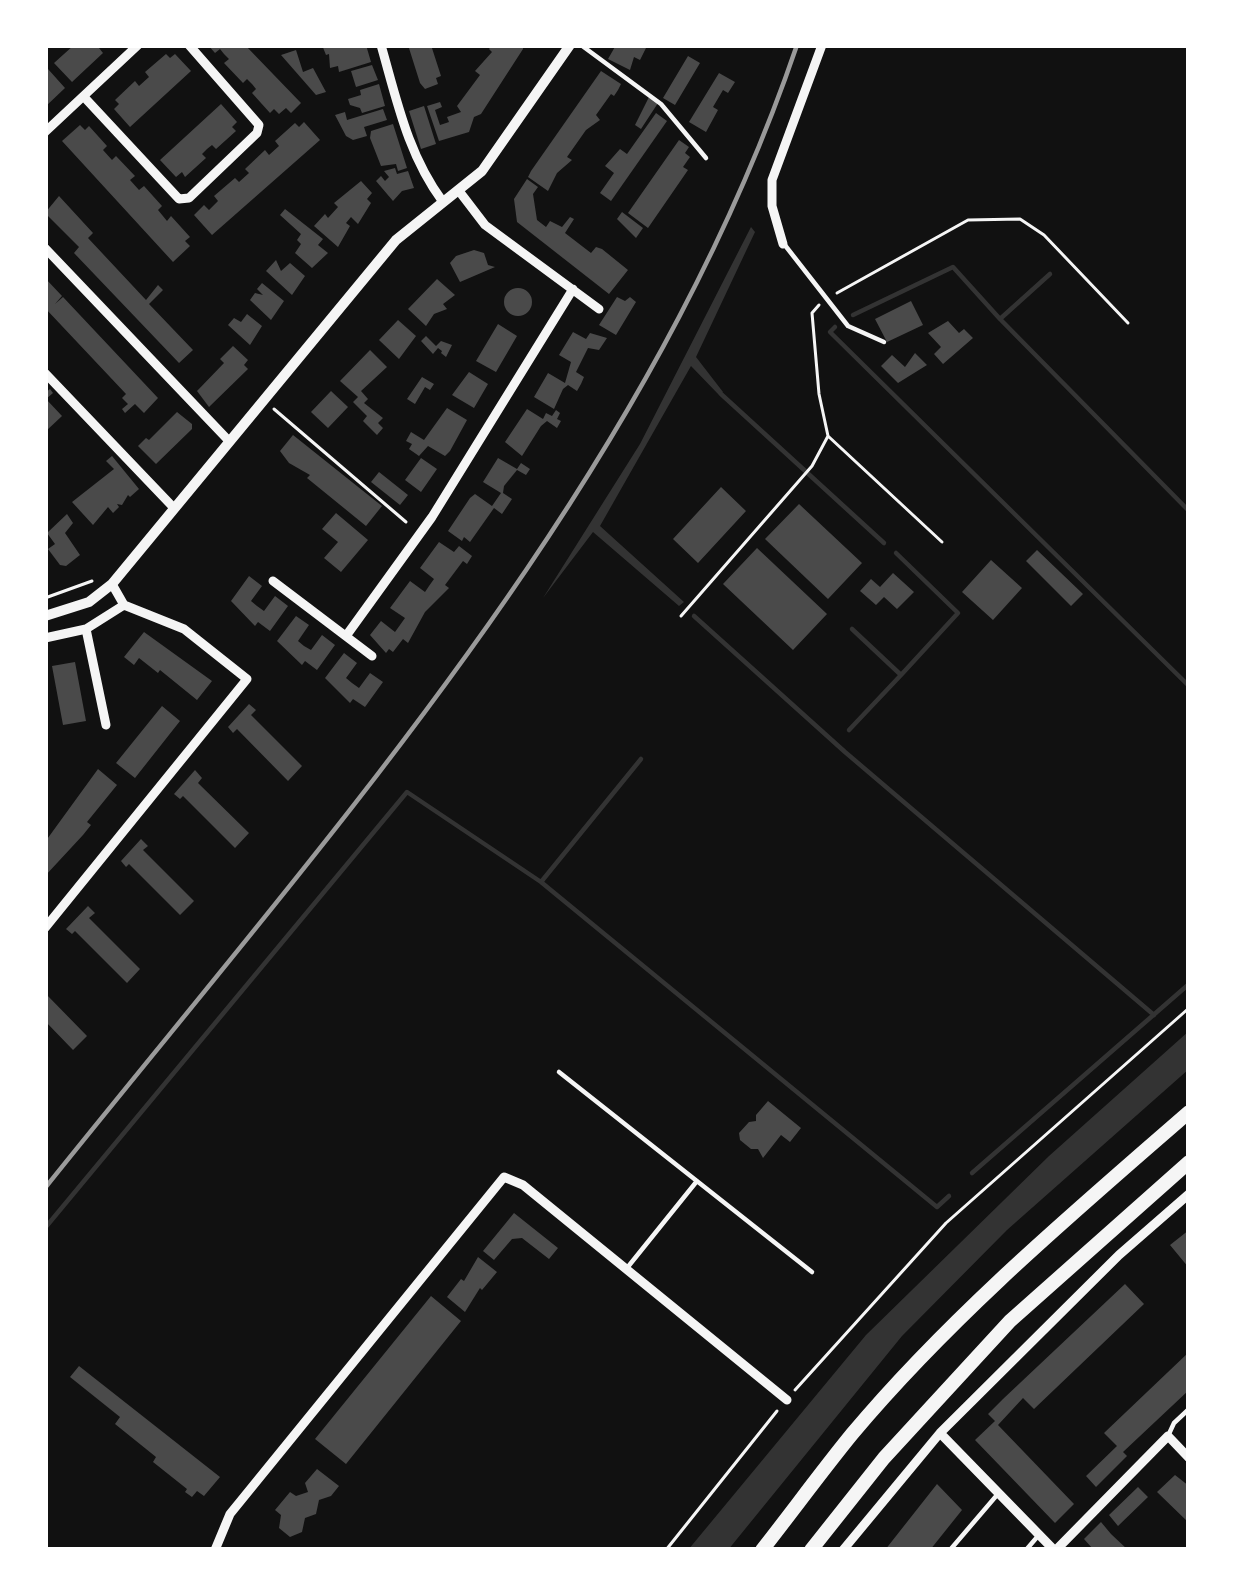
<!DOCTYPE html>
<html>
<head>
<meta charset="utf-8">
<style>
  body { margin:0 }
  #map { position:relative; width:1234px; height:1595px; overflow:hidden; background:#111; font-family:"Fira Sans",sans-serif }
  canvas { display:block }
  .frame { position:absolute; inset:0; border:48px solid #fff; pointer-events:none }
</style>
</head>
<body>
<div id="map">
<canvas width="1234" height="1595"></canvas>
<div class="frame"></div>
</div>
<script>
const g = document.querySelector('canvas').getContext('2d');
g.lineJoin = 'round';
function fill(path, color) {
  g.fillStyle = color;
  g.fill(path, 'evenodd');
}
function strokePath(path, color, width, dash) {
  g.strokeStyle = color;
  g.lineWidth = width;
  g.lineCap = dash ? 'butt' : 'round';
  g.setLineDash(dash || []);
  g.stroke(path);
}
fill(new Path2D(`
  M751,227L755,232L696,357L723,392L719,395L691,366L600,526L684,602L679,606L593,532L543,598L640,444Z
  M1189,1031V1069L1007,1230L902,1336L728,1550H688L866,1335L1049,1156Z`), '#333');
strokePath(new Path2D(`
  M853,315L953,267L1000,319L1050,274
  M1000,319L1189,511
  M835,327L830,332L1189,686
  M721,394L884,543
  M896,553L958,613L901,675
  M694,616L845,752L1154,1015
  M849,730L901,675L852,629
  M641,759L541,882L937,1207L949,1196
  M972,1173L1189,984
  M45,1228L407,792L541,882`), '#333', 4.5);
fill(new Path2D(`
  M74,45H102L99,48L103,53L72,82L54,63Z
  M208,45H245L301,103L291,113L286,108L279,114L274,109L270,113L252,93L256,89L252,84L247,79L243,83L224,63L229,59L224,54L220,49L215,53Z
  M322,45H366L371,62L339,72L338,66L330,68L329,54L326,55Z
  M408,45H431L441,76L436,78L438,84L425,89L420,83Z
  M492,45H523V49L481,114L474,117L469,132L439,141L427,106L440,102L442,107L435,110L440,125L449,122L447,117L461,112L457,106L480,75L475,71L492,52L489,49Z
  M616,45H643L646,48L640,60L634,57L630,70L608,59Z
  M296,50L303,72L313,68L326,92L316,95L281,55Z
  M166,54L170,58L175,54L191,71L130,127L114,109L119,104L115,100L135,81L139,86L149,77L145,72Z
  M688,56L700,63L675,105L663,98Z
  M372,65L378,80L356,87L351,71Z
  M48,69L65,88L45,107V71Z
  M601,71L621,84L618,90L614,96L611,94L596,115L600,120L586,130L567,157L572,160L557,173L548,191L528,177L531,171Z
  M719,73L735,82L728,93L723,90L713,107L718,110L706,132L689,122Z
  M379,84L385,106L362,113L360,108L350,105L348,99L361,95L360,90Z
  M649,97L658,103L641,129L635,125Z
  M221,104L237,122L232,127L236,131L216,149L212,145L207,149L202,154L206,158L185,177L182,172L176,177L160,160Z
  M424,106L436,144L421,149L409,111Z
  M383,109L387,120L364,127L367,136L353,140L346,136L335,115L345,112L347,120Z
  M656,113L667,121L611,201L600,193L614,173L605,166L620,149L627,154Z
  M304,122L320,140L212,235L194,215L204,205L209,210L218,201L214,196L235,178L239,182L249,173L245,169L265,150L269,155L279,146L275,141L295,123L299,127Z
  M393,124L407,168L398,171L396,164L381,166L370,138L371,131Z
  M80,125L85,130L89,126L107,146L103,150L112,160L116,156L135,176L130,180L139,190L144,186L162,206L158,210L167,221L171,216L190,237L185,241L190,246L173,262L62,141Z
  M679,140L689,147L685,153L690,157L683,167L688,170L648,228L628,213Z
  M395,168L397,174L408,171L414,188L402,191L393,201L376,181L381,176L385,181L389,177L384,171Z
  M527,179L538,187L533,194L537,220L546,227L550,221L562,227L570,217L574,219L565,233L591,253L596,247L602,249L628,270L609,294L517,222L514,199Z
  M361,181L372,193L367,199L371,203L358,224L351,217L346,223L350,226L338,247L314,226L325,214L328,218L338,207L334,203Z
  M59,196L93,233L88,238L146,300L158,285L163,290L149,304L193,350L179,363L74,253L79,247L45,213Z
  M285,209L323,239L318,245L328,253L312,268L295,253L301,244L297,240L301,234L280,215Z
  M622,212L643,228L636,238L617,219Z
  M474,250L484,253L488,265L495,267L460,282L450,263L456,256Z
  M276,260L281,271L290,263L305,276L292,295L266,271Z
  M45,278L62,296L55,304L63,297L158,398L144,413L135,404L125,413L122,409L128,404L122,398L126,394L45,308Z
  M437,279L455,295L443,304L447,309L434,314L426,326L408,309Z
  M262,283L284,301L271,320L250,300L255,293L263,295L257,289Z
  M504 302a14 14 0 1 1 28 0a14 14 0 1 1-28 0Z
  M617,297L625,301L630,297L636,302L616,335L599,325Z
  M911,301L923,325L887,342L875,319Z
  M247,314L262,326L250,345L228,325L234,318L241,322Z
  M398,320L416,336L399,359L379,340Z
  M948,321L959,333L964,329L973,338L943,364L934,354L941,347L928,333Z
  M498,324L517,336L496,372L476,361Z
  M573,332L586,339L590,333L607,338L599,350L588,348L576,372L584,377L581,384L577,391L568,385L563,389L554,409L534,397L548,373L565,383L571,362L559,355Z
  M426,336L436,346L441,341L452,345L446,357L441,353L442,351L438,348L433,354L421,341Z
  M233,346L248,360L244,365L248,369L209,407L197,391L224,363L220,359Z
  M370,350L387,367L361,391L368,399L364,403L383,418L378,423L383,428L377,435L363,421L367,416L353,402L358,397L340,381Z
  M915,353L927,365L898,383L881,366L892,355L905,367Z
  M469,372L488,384L474,408L452,395Z
  M422,377L434,384L430,390L425,387L415,404L407,399Z
  M50,389L53,393L46,399L62,416L45,432V393Z
  M331,391L348,407L328,428L311,412Z
  M447,408L467,420L450,451L445,456L428,446L419,456L409,449L412,444L406,441L411,432L424,440Z
  M527,409L543,419L546,413L552,416L556,410L560,413L557,419L561,421L557,428L547,421L541,426L522,456L505,442Z
  M177,412L192,424V429L156,464L138,446L146,438L149,440Z
  M293,435L382,506L366,526L307,478L310,475L289,463L280,451Z
  M112,456L139,489L130,497L128,495L122,505L117,504L119,507L113,513L108,507L93,525L72,502L114,469L106,461Z
  M421,458L437,469L421,492L405,480Z
  M498,458L517,469L521,463L530,469L526,475L517,470L504,486L503,493L512,499L502,514L494,508L470,542L464,537L462,541L448,531L470,498L475,494L492,506L501,493L483,482Z
  M379,472L408,495L400,505L371,482Z
  M721,487L746,511L698,563L673,539Z
  M799,504L862,563L828,599L765,539Z
  M336,513L368,540L341,572L324,558L338,542L322,529Z
  M67,514L73,523L65,533L80,555L66,566L60,565L48,549L55,544L47,533Z
  M439,542L454,552L459,546L472,556L467,564L463,561L445,585L449,588L425,612L408,643L403,639L393,652L389,649L386,653L370,635L381,621L395,632L405,618L390,608L410,581L425,592L429,586L434,579L420,568Z
  M757,548L827,614L793,650L723,584Z
  M1037,550L1083,594L1071,606L1026,561Z
  M991,560L1022,588L993,620L962,592Z
  M893,573L914,592L897,609L884,597L876,605L860,591L871,579L880,587Z
  M249,576L262,586L251,601L257,606L264,611L275,596L288,606L270,631L258,622L255,626L231,601Z
  M296,616L309,625L298,641L304,646L311,650L322,635L335,645L317,670L305,661L302,665L277,641Z
  M144,632L212,681L197,700L160,670L158,673L139,658L134,665L124,657Z
  M344,653L357,663L346,678L352,683L359,688L370,673L383,682L365,707L353,699L350,703L325,678Z
  M75,662L86,721L63,725L52,666Z
  M249,704L256,710L251,715L302,766L288,781L237,729L233,733L228,727Z
  M162,706L180,721L135,778L116,763Z
  M98,769L117,785L87,822L91,825L83,835L45,876V842Z
  M195,770L202,778L198,783L249,833L235,848L183,796L180,799L174,794Z
  M141,839L148,846L143,850L194,901L180,915L129,864L126,867L121,861Z
  M88,906L95,913L89,918L140,969L127,983L75,931L72,934L66,929Z
  M45,993L87,1036L73,1050L45,1021Z
  M768,1101L801,1128L790,1142L781,1135L763,1158L758,1149H751L740,1140L739,1133L749,1122L756,1121V1115Z
  M514,1213L558,1248L549,1259L522,1238L512,1239L494,1260L483,1251Z
  M1189,1230V1268L1170,1245Z
  M478,1257L497,1272L482,1290L480,1288L465,1312L447,1297L461,1279L464,1281Z
  M1125,1284L1144,1304L1034,1409L1023,1398L998,1425L1074,1504L1055,1523L975,1440L995,1421L988,1414L1003,1399Z
  M431,1296L461,1321L346,1464L315,1439Z
  M1189,1352V1390L1123,1452L1127,1456L1096,1487L1086,1476L1117,1446L1104,1433Z
  M79,1366L220,1477L204,1496L197,1491L192,1497L185,1492L187,1489L153,1462L156,1457L115,1424L120,1417L70,1377Z
  M317,1469L339,1486L331,1496L319,1500L316,1514L305,1518L302,1532L290,1537L279,1528L281,1515L275,1510L290,1492L296,1496L308,1492L305,1483Z
  M1175,1475L1189,1486V1523L1157,1492Z
  M937,1484L962,1510L930,1550H885Z
  M1138,1487L1148,1497L1118,1526L1109,1515Z
  M1101,1522L1111,1534L1128,1550H1090L1092,1548L1084,1539Z`), '#4a4a4a');
strokePath(new Path2D(`
  M837,293L968,220L1020,219L1044,235L1128,323
  M819,305L812,313L819,394L828,436
  M274,409L406,522
  M45,598L92,581
  M681,616L812,466L828,436L942,542
  M795,1390L946,1223L1189,1008
  M666,1550L777,1411`), '#f5f5f5', 3);
strokePath(new Path2D(`
  M581,45L661,104L706,158
  M784,244L848,326L884,342
  M559,1072L812,1272
  M627,1268L697,1181
  M1168,1436L1174,1423L1189,1409
  M950,1550L997,1495
  M1026,1550L1038,1536`), '#f5f5f5', 4.5);
strokePath(new Path2D(`
  M381,45C397,101 408,155 443,202
  M85,98L179,199L189,198L257,133L259,125L189,45
  M45,132L138,45
  M459,191L485,225L599,309
  M783,244L772,206V180L822,45
  M45,248L229,441
  M45,373L173,507
  M273,581L372,656
  M86,629L106,725
  M346,636L432,517L573,289
  M45,638L86,629L124,605
  M45,928L247,679L184,629L124,605L112,584
  M940,1433L1054,1550
  M215,1550L230,1514L504,1177L523,1185L787,1400
  M843,1550L940,1433L1119,1255L1189,1194
  M1056,1550L1168,1436L1189,1458`), '#f5f5f5', 9);
strokePath(new Path2D(`
  M45,616L89,602L112,584L396,240L482,171L570,45`), '#f5f5f5', 10);
strokePath(new Path2D(`
  M762,1550C792,1512 821,1472 852,1434C951,1316 1073,1213 1189,1112
  M811,1550L884,1458L1010,1321L1189,1162`), '#f5f5f5', 14);
strokePath(new Path2D(`
  M45,1188C330,832 647,485 797,45`), '#9a9a9a', 4.5);
</script>
</body>
</html>
